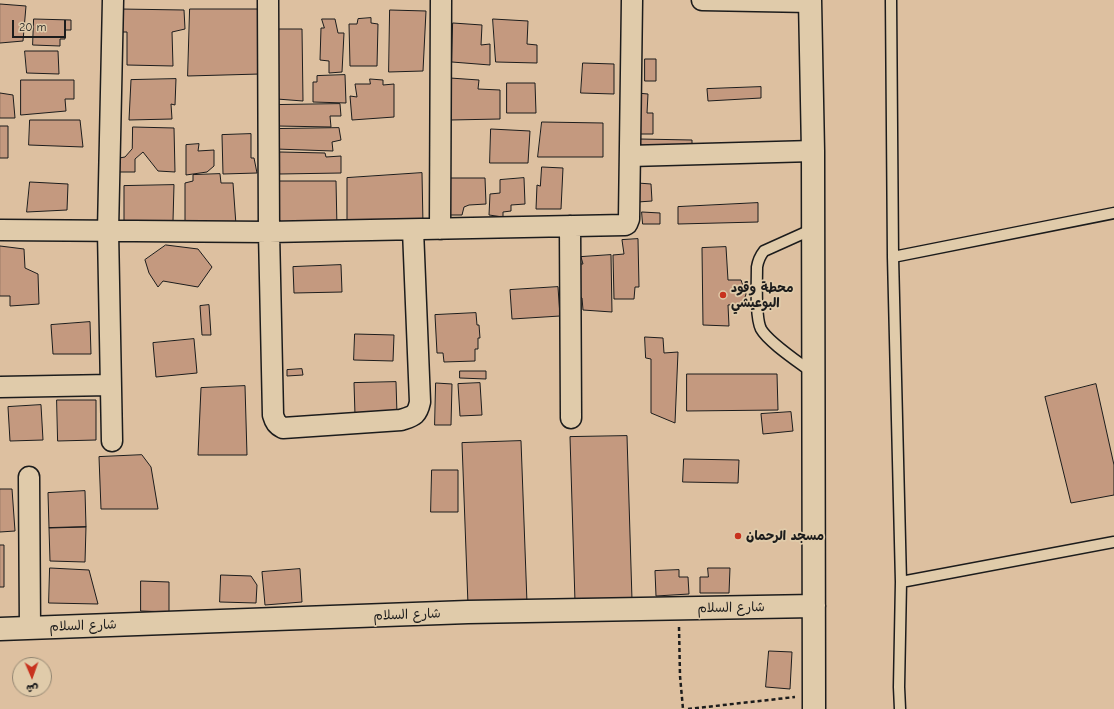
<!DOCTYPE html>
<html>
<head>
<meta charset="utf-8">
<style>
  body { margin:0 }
  #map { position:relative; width:1114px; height:709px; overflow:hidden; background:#ddc0a0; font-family:"Comic Neue","Playpen Sans Arabic",sans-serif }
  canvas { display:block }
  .north { position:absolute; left:12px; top:657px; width:40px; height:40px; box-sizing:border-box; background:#e0cbaa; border:1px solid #928571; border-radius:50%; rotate:178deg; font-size:11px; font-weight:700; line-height:16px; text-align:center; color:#1c1c1c }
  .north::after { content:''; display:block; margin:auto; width:14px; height:18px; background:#c8321e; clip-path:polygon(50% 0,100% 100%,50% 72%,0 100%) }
  .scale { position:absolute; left:12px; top:20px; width:54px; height:18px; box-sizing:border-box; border:2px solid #1c1c1c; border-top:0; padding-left:5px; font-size:12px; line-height:14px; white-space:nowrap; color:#1c1c1c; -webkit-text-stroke:3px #e0cbaa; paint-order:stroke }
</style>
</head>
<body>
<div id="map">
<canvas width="1114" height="709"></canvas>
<div class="north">ش</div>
<div class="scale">20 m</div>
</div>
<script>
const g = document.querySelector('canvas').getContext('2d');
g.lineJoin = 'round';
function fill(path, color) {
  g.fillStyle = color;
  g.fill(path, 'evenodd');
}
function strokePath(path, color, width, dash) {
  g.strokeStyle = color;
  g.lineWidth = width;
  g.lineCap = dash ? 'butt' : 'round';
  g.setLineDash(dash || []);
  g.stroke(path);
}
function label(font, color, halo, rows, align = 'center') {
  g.font = font + ' "Comic Neue","Playpen Sans Arabic",sans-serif';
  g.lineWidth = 3.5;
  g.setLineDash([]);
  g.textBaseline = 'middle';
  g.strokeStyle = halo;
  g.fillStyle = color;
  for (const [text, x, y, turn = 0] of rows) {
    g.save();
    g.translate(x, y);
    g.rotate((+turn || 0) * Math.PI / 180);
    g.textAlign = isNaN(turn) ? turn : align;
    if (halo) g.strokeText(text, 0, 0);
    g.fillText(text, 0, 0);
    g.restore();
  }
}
const building = new Path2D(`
  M0,4L26,6L23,41L0,43Z
  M120,9L184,10L185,29L172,32L173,66L127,65V32H120Z
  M190,9H259L260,74L188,76Z
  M390,10L426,11L423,71L389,72Z
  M371,18V23L378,24L377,66H350L349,24H357L358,19Z
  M34,19L71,20V30H65V39H60V46L33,45Z
  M322,19H335L338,33H344L342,72L329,73V61L320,60L321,28H324Z
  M493,19L528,21L527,44L537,45V63L496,62Z
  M453,23L482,25L481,45L490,44V65L452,62Z
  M279,29H302L303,101L277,99Z
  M25,51H58L59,74L27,73Z
  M645,59H656V81H645Z
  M583,63L614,64V94L581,93Z
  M345,75L346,103L313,102V82H317V76Z
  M450,78L479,80L478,89L500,90V119L451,120Z
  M176,79L175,105L171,104L172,119L129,120L131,80Z
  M370,79L383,80V85L394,84V117L352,120L350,96L357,97L355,84H370Z
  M21,80H74V99H65L66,111L21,115Z
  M507,83H535L536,113H507Z
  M761,87V98L708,101L707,89Z
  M0,93L13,95L15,118H0Z
  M637,93L648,94L647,113H653V134H635Z
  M340,104L341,116H330L331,127L278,126L276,105Z
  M30,120H80L83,147L29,145Z
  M542,122L603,123V157H538Z
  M0,126H8V158H0Z
  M133,127L174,128L175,172L158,171L143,152L135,159V172H118L119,158L125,157L132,149Z
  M339,128L341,140L332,142L333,151L276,149V129Z
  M491,129L530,131L528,163H490Z
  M251,134V158H254L257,173L223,174L222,135Z
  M639,139L692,140V152L641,154Z
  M199,144L198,151L214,150V166L207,172L186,175V145Z
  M280,152L325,153L326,157L341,156V173L280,174Z
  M542,167L563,168L561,209H536L537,185L540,186Z
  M422,173L423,225H347V178Z
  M220,174L221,183H233L236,225L185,226V183L193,181V175Z
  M449,178H485L486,204L469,205L464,207L462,215H444Z
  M524,178L525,204L511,205V211L503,212V217L489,215L490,194L500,193V180Z
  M278,181H336L337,228L276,229Z
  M30,182L68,184L67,210L27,212Z
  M638,183L651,184L652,201L638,202Z
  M174,185L173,221H124V186Z
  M758,203V222L678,224V207Z
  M642,212L660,213V224H643Z
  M638,239L639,287H635L634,299H614L613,255L624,254L622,240Z
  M166,245L198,249L212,267L198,287L163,281L158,287L149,273L145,260Z
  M0,246L24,249L25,268L38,274L39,304L10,306V296H0Z
  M726,247L728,280H741L746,294L743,304L728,305L729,326L703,325L702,248Z
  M611,255L612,312L583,310L582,298L579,297L578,264H583L581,257Z
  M341,265L342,292L294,293L293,267Z
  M558,287L560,316L512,319L510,290Z
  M209,305L211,335H202L200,306Z
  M476,313L477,325H479L480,338H478V349H475V361L444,362L443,353H437L435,315Z
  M90,322L91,354H53L51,325Z
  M355,334L394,335L393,361L354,360Z
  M645,337L663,338L664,353L678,352L675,423L651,413V359L646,358Z
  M194,339L197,373L156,377L153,343Z
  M302,369L303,375L287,376V370Z
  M460,371H486V379L460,378Z
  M687,374H777L778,410L687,411Z
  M396,382L397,414L355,415L354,383Z
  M436,383L452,384L451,425H435Z
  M480,383L482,415L460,416L458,384Z
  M1096,384L1114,465V495L1071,503L1045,397Z
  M245,386L247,455H198L201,388Z
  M57,400H96V440L58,441Z
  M41,405L43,440L10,441L8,407Z
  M791,412L793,431L763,434L761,414Z
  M627,436L632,600L575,602L570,437Z
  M521,441L527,603L468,605L462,443Z
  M142,455L151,467L158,509H101L99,457Z
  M684,459L739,460L738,483L683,482Z
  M432,470H458V512H431Z
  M0,489H12L15,531L0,532Z
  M85,491L86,527L49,528L48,493Z
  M86,527L85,562L50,561L49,528Z
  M0,545H4V587H0Z
  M50,568L89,570L98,604L49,603Z
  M708,568H730L729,593H700V577H708Z
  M300,569L302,602L265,605L262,572Z
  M679,570V577H688L689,594L656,596L655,571Z
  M221,575L251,576L257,585L256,603L220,602Z
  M141,581L169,582V612L141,611Z
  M769,651L792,652L790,689L766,687Z`);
fill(building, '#c4997f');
strokePath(building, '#1c1c1c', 1);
const lane = new Path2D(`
  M891,0L893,257L901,582L899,687L900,709
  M893,257L1114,213
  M813,373C800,363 768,342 761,329C755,317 757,282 757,267C758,261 760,256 764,251L813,229
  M901,582L1114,542`);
const street = new Path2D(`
  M268,0L269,232L273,415C275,422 277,425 283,428L401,420C413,416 417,416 420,402L413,230
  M702,0L810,2
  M630,156L813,151
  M570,226L571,418
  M440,229L441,0
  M0,230L269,232L625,225L627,224L629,219L632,0
  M0,387L110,385
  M112,441L108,231L113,0
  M29,477L30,628`);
const secondary = new Path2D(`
  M810,0L813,151L814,709
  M0,629L468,612L814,606`);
strokePath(lane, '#1c1c1c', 13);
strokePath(street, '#1c1c1c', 23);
strokePath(secondary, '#1c1c1c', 25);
strokePath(new Path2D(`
  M679,627L680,676L683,709
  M688,709L795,697`), '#1c1c1c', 2.5, [4, 3]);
strokePath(lane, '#e0cbaa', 10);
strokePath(street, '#e0cbaa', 20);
strokePath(secondary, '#e0cbaa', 22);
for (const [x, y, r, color] of [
  [723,295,4,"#c8321e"],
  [738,536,4,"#c8321e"]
]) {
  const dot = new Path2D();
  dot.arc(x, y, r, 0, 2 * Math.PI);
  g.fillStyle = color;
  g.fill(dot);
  strokePath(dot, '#e0cbaa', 1.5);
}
label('bold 13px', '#1c1c1c', '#e0cbaa', [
  ["محطة وقود",731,288],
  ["البوعيشي",731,303],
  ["مسجد الرحمان",746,536]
], 'left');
label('13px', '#1c1c1c', '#e0cbaa', [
  ["شارع السلام",731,608,-1],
  ["شارع السلام",407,615,-2],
  ["شارع السلام",83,626,-2]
]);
</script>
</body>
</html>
